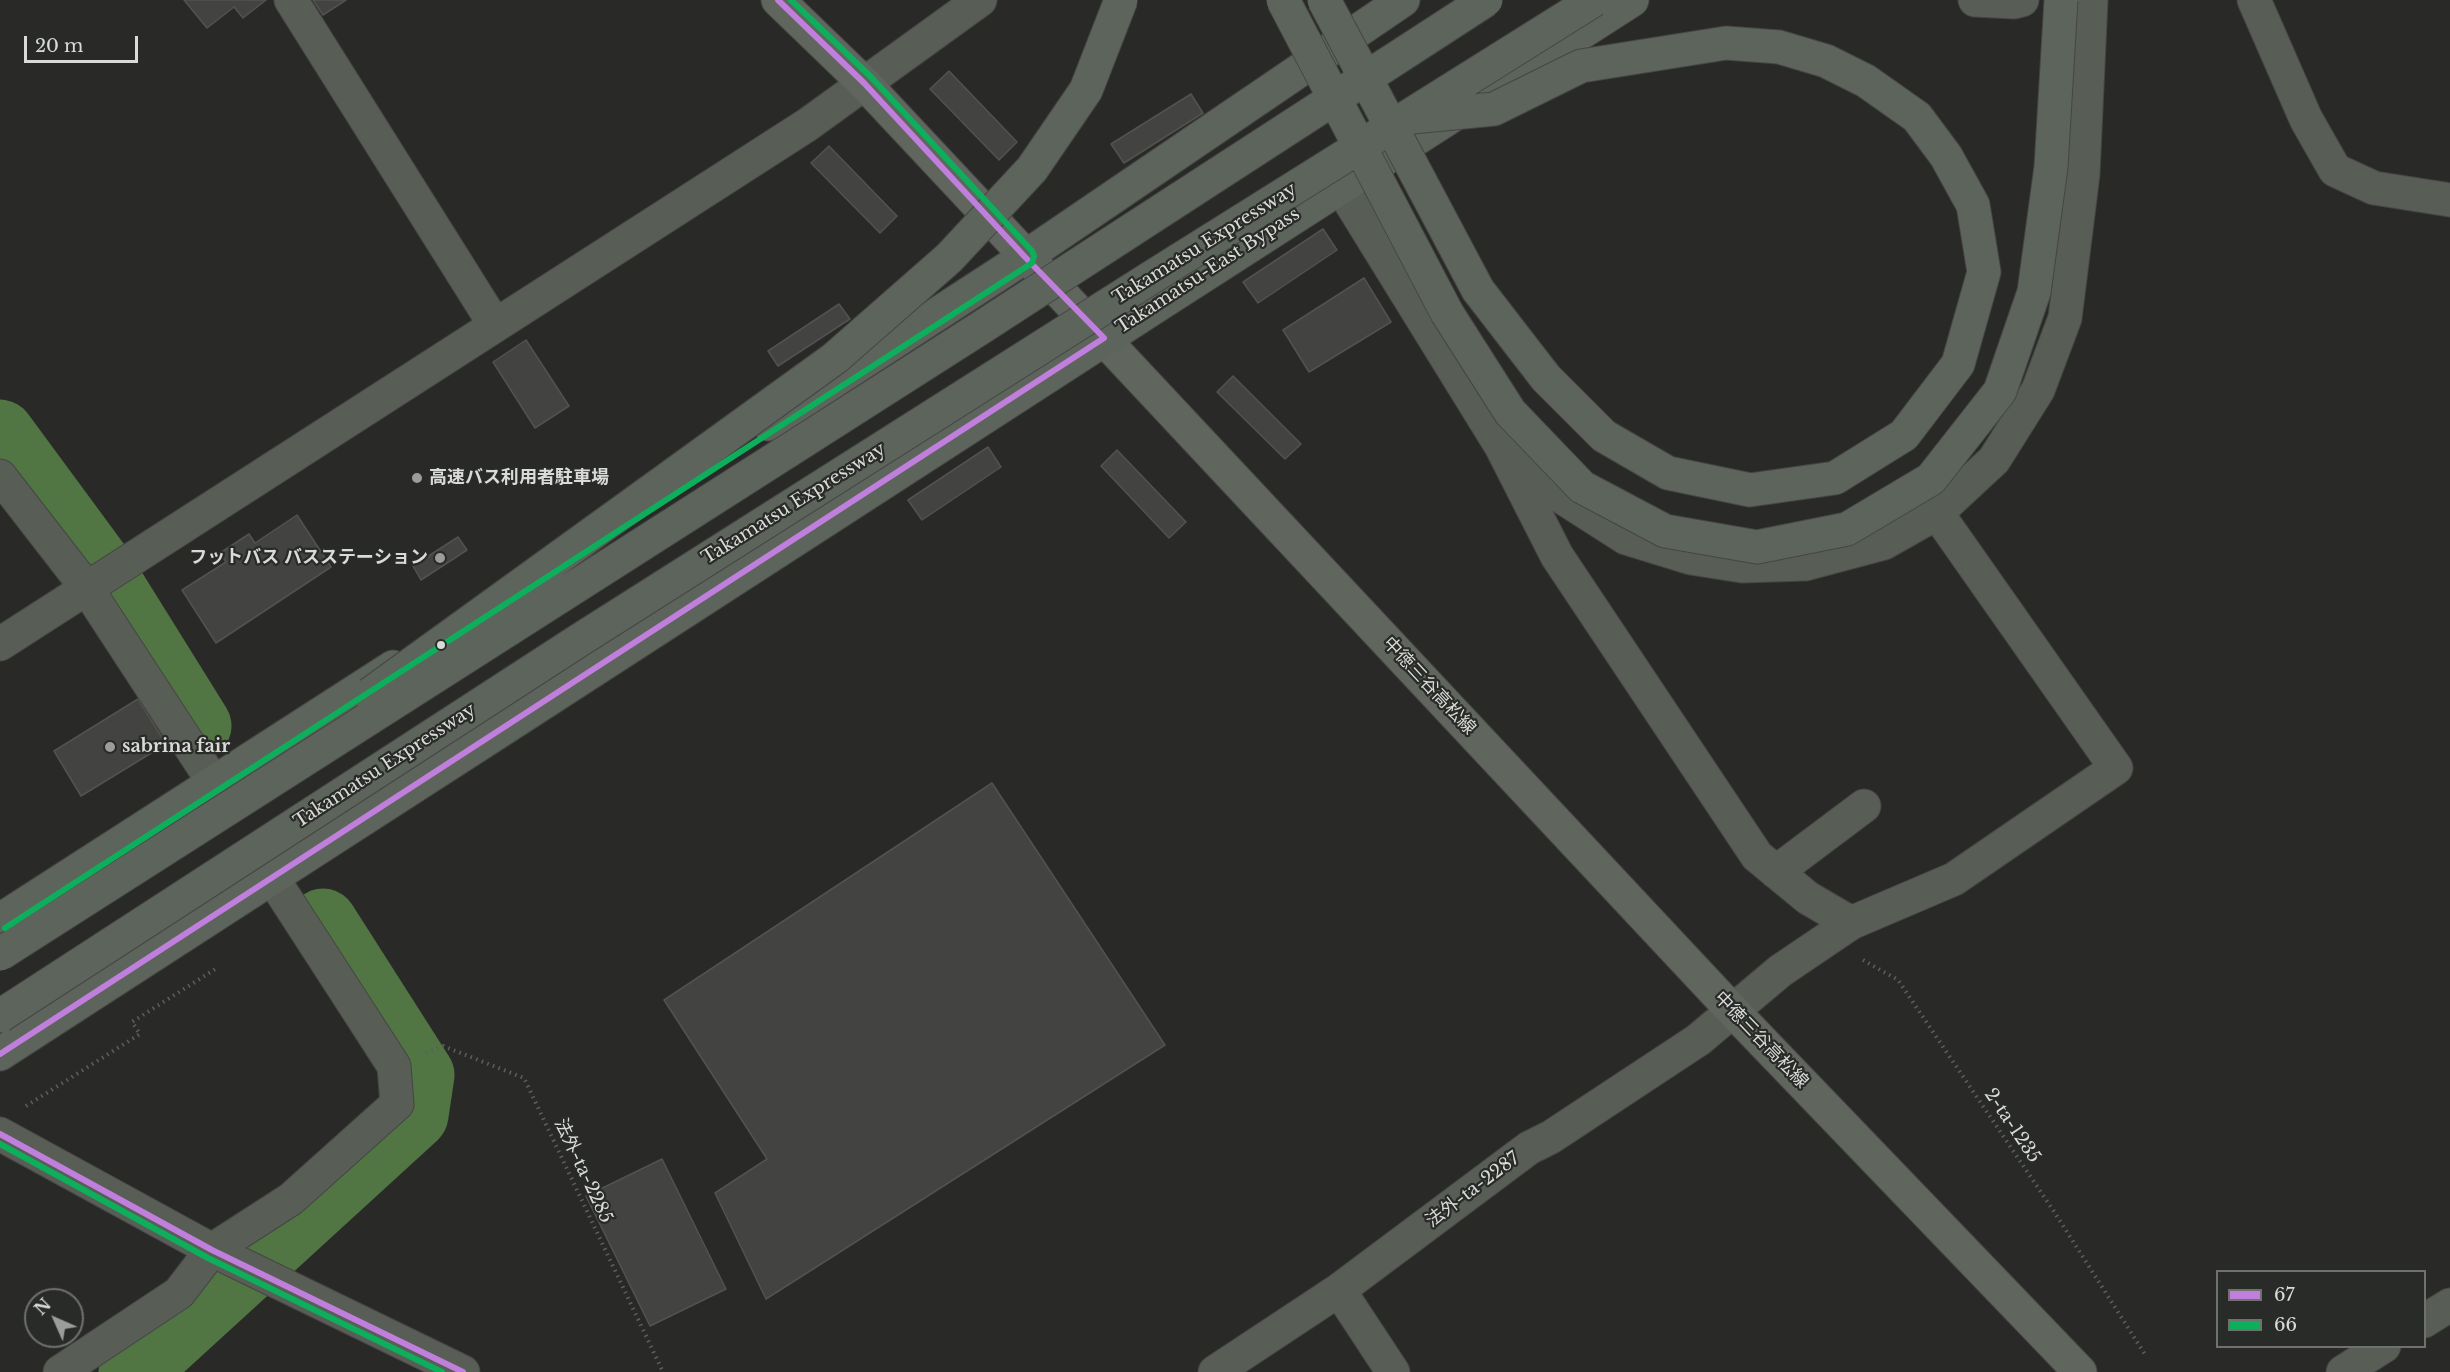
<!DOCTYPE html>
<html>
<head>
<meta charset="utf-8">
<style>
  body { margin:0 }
  #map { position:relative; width:2450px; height:1372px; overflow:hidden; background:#292a28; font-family:"Libre Baskerville",serif }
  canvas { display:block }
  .legend { position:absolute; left:2216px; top:1270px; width:210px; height:78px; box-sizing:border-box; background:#282b27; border:2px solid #6f716e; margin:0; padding:8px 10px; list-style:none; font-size:18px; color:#dadbd9 }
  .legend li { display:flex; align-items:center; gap:12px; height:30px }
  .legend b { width:30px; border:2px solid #6f716e }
  .north { position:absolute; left:24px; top:1288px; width:60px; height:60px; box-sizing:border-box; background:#282b27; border:2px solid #6f716e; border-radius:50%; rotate:315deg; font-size:16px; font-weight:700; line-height:24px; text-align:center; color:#dadbd9 }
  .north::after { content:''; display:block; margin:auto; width:21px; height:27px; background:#9c9d9b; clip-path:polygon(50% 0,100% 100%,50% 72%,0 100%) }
  .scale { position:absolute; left:24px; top:36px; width:114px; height:27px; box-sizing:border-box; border:3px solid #dadbd9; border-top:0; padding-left:8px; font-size:18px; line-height:21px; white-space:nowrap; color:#dadbd9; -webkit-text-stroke:4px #282b27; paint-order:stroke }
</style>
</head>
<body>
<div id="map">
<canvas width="2450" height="1372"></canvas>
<ul class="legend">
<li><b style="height:8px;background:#c07fdc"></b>67</li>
<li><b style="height:8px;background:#0daf5c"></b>66</li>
</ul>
<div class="north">N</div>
<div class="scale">20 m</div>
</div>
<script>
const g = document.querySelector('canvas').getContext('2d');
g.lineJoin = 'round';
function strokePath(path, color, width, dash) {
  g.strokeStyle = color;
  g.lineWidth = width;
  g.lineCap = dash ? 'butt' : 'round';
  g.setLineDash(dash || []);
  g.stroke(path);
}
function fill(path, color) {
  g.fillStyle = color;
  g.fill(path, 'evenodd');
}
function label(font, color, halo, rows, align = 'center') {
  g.font = font + ' "Libre Baskerville","Noto Sans JP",serif';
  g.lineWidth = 4.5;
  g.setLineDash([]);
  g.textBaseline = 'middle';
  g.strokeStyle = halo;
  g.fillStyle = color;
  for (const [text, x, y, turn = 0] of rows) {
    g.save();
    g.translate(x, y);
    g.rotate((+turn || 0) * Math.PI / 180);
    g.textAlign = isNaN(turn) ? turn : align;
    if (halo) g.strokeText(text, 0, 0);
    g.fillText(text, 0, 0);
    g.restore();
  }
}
strokePath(new Path2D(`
  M0,434L98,567L197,726
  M133,1372L414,1115L420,1075L323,923`), '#517543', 69);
const building = new Path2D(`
  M184,0H266L243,18L234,7L207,28Z
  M313,0H346L323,15Z
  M949,71L1017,142L999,160L930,89Z
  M1191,94L1203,113L1124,163L1111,144Z
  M829,146L897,216L880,233L811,163Z
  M1323,229L1337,250L1258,303L1243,282Z
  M1364,278L1391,322L1309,372L1283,330Z
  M839,304L850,319L778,366L768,351Z
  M526,340L569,406L535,428L493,362Z
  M1233,376L1301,444L1285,459L1217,392Z
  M988,447L1001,467L922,520L908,500Z
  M1117,450L1186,522L1169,538L1101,466Z
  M297,515L331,567L216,643L182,590L226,562L220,553L249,534L255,543Z
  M458,537L467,550L421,580L413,566Z
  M138,699L166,744L81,796L54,751Z
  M992,783L1165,1045L766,1299L715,1193L767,1159L664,1000Z
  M662,1159L726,1289L650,1326L586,1196Z`);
fill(building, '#434442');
strokePath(building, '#525351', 1.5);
const minor = new Path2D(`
  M291,0L495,325
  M1975,0L2014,2L2022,0
  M2254,0L2306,119L2335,170L2374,188L2450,200
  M1341,187L1501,446L1557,556L1757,856L1808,898L1851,923
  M1501,446L1551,490L1626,538L1691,558L1742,566L1805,564L1884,543L1937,513L1994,460L2038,390L2065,318L2083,174L2091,0
  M0,476L86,587L214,783
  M0,644L807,125L980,0
  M1776,872L1864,806
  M0,1134L212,1250L463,1372
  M1339,1290L1393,1372
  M2424,1321L2450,1305
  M60,1372L179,1293L212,1250L291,1199L397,1104L394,1066L271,876
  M1215,1372L1339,1290L1529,1148L1551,1137L1698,1040L1780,971L1851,923L1954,879L2116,768L1937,513
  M2343,1372L2384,1346`);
const major = new Path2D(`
  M778,0L864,83L1732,1010L2080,1372`);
const highway = new Path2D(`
  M768,424L1025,257L1403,0
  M0,920L393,667
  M0,1054C163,947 328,842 492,736C872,490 1251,244 1632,0`);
strokePath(minor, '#454644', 35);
strokePath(major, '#454644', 35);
strokePath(highway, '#454644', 35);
strokePath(new Path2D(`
  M1863,960L1898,980L2053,1210L2146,1356
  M426,1053L443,1046L524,1078L663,1372
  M26,1106L140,1034L132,1022L217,968`), '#5c605b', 4, [1.5, 4.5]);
strokePath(minor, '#585d56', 33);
strokePath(major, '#60665e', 33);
strokePath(highway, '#5d645b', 33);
const highwayBridge = new Path2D(`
  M1283,0L1447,313L1510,412L1582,487L1665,531L1757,547L1847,529L1931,479L2000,391L2034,292L2051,167L2061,0
  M1324,0L1478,290L1546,378L1604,436L1668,473L1750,490L1835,478L1904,435L1958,364L1984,272L1973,205L1946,156L1917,117L1866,81L1826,61L1779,47L1726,43L1581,66L1494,109L1413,117
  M370,694L835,358L949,258L1032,169L1086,90L1121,0
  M0,954L982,327L1486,0
  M0,1016L578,641L1152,277L1594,0`);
strokePath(highwayBridge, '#454644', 35, []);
strokePath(highwayBridge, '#5d645b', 33);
strokePath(new Path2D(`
  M0,1054L1104,338L1025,257L864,83L778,0
  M0,1134L212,1250L463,1372`), '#c07fdc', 6);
strokePath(new Path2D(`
  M5,928L1032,263L1034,256L1032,251L871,77L791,0
  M0,1144L208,1258L442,1372`), '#0daf5c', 6);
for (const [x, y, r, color] of [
  [417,478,6,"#9c9d9b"],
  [440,558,6,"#9c9d9b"],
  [441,645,5,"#dadbd9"],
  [110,747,6,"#9c9d9b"]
]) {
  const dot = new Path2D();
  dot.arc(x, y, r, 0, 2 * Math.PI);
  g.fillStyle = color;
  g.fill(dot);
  strokePath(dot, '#282b27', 2);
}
label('18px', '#dadbd9', '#282b27', [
  ["Takamatsu Expressway",1205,244,-32],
  ["Takamatsu-East Bypass",1208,271,-33],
  ["Takamatsu Expressway",794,504,-32],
  ["中徳三谷高松線",1429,686,47],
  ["Takamatsu Expressway",385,766,-33],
  ["中徳三谷高松線",1761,1040,46],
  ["2-ta-1235",2012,1126,56],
  ["法外-ta-2285",583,1171,65],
  ["法外-ta-2287",1473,1190,-37]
]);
label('bold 18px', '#dadbd9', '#282b27', [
  ["高速バス利用者駐車場",429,478],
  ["フットバス バスステーション",428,558,"right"],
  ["sabrina fair",122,747]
], 'left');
</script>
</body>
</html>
